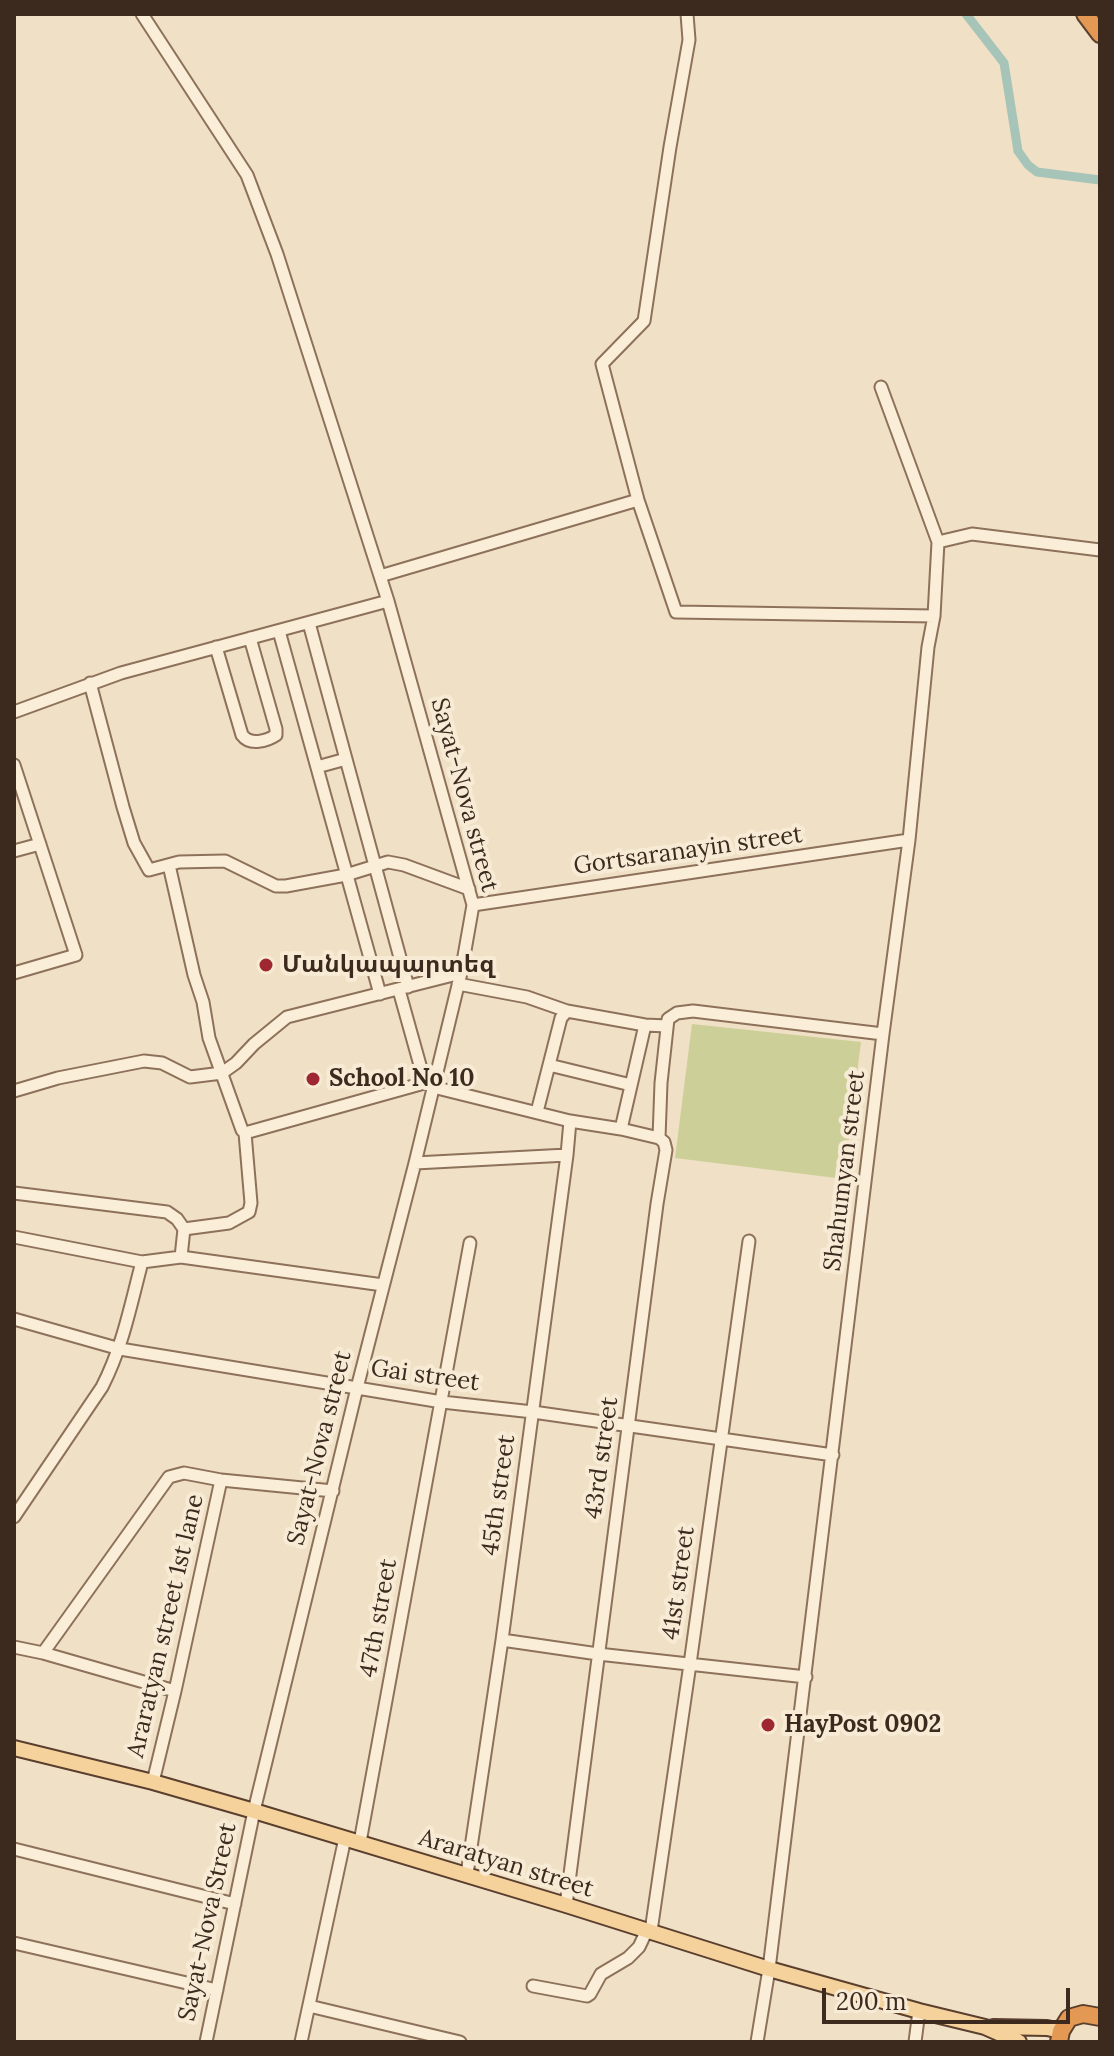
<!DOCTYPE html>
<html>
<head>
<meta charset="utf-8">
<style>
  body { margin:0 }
  #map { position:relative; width:1114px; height:2056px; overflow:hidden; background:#f0e0c5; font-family:Lora,serif }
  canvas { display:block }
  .frame { position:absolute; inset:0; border:16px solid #3c2a1e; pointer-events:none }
  .scale { position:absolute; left:822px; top:1988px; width:248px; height:36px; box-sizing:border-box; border:4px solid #3c2a1e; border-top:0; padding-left:10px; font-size:24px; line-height:28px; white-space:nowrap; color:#3c2a1e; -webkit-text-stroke:6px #f7ebd5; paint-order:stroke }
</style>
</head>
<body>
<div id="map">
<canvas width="1114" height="2056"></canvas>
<div class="frame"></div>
<div class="scale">200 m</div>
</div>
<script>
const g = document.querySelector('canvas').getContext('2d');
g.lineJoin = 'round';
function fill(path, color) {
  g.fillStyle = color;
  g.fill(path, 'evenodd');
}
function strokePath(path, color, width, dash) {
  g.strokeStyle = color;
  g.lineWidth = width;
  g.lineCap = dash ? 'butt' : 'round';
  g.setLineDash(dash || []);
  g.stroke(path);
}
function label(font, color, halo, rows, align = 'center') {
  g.font = font + ' Lora,"Noto Sans Armenian",serif';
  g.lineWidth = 8;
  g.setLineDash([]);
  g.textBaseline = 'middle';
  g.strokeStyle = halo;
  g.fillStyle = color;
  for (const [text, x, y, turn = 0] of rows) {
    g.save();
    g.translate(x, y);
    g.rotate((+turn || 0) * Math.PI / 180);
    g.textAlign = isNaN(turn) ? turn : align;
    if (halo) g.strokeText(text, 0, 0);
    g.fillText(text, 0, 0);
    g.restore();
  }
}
fill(new Path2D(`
  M692,1024L861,1042L844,1179L675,1158Z`), '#cdcf98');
strokePath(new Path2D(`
  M966,14L1004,63L1018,151L1028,165L1037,172L1100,180`), '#a7c4b9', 9);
const minor = new Path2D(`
  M142,14L247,175L277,254L388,601L473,905L461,973L415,1163L357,1388L254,1811L206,2042
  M687,14L689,40L670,147L644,321L602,364L638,500L676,612L934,616
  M938,542L972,534L1100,550
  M380,576L638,500
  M309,623L408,987
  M279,631L380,994
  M216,647L242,735C250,746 267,741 276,735V729L250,638
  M90,683L123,807L134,843L149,870L179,862L225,861L276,886H286L346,875L388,862L404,865L469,889
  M14,712L121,673L388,601
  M14,765L76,955L14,973
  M317,767L346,759
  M14,851L40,844
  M169,865L194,975L203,1002L209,1038L242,1130L245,1133L435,1080
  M473,905L909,840
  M458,984L527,997L567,1011
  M399,990L425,1083
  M549,1065L631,1085
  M433,1087L570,1121L621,1129L659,1138
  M14,1091L58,1078L144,1061L162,1063L190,1077L222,1073L236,1063L254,1044L287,1017L461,973
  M537,1112L561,1018L567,1011L645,1025L667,1026
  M621,1129L645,1025
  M415,1163L567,1155
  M14,1193L167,1212L177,1219L184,1229L181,1257
  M184,1229L229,1223L249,1212L251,1203L245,1133
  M14,1237L142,1262L181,1257L383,1285
  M14,1319L120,1349L442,1402L533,1412L833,1455
  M14,1517L102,1387C123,1346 130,1307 142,1262
  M502,1640L598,1654L806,1677
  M14,1647L43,1653L175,1691
  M43,1653L169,1477L184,1473L221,1480L333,1491
  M153,1782L175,1691L221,1480
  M360,1842L470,1243
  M14,1849L235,1904
  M467,1874L502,1640L567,1155L570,1121
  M566,1905L657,1204L666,1150L664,1142L659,1138L661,1083L668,1019L677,1013L693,1011L883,1034
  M651,1931L690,1664L749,1241
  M14,1943L217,1990
  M533,1986L587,1996L590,1994L601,1974L628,1958L639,1947L647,1930
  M309,2006L460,2042
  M301,2042L345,1838
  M757,2042L769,1969L883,1034L909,840L928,647L934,616L938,542L881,387
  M915,2042L919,2011`);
const major = new Path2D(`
  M14,1748L153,1782L254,1811L566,1905L769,1969L919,2011L985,2027L1019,2042
  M993,2027L1047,2028L1061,2031`);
const highway = new Path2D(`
  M1085,14L1100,34
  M1059,2042L1061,2031L1069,2018L1083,2014L1100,2017`);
strokePath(minor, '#8d715a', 15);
strokePath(major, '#5a3f2e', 18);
strokePath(highway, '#5a3f2e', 20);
strokePath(minor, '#faeed9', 11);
strokePath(major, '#f5d29c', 14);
strokePath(highway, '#e39853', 16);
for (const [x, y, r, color] of [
  [266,965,8,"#9f2731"],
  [313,1079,8,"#9f2731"],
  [768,1725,8,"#9f2731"]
]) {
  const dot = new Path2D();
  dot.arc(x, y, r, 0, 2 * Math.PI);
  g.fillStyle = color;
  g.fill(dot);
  strokePath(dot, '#f7ebd5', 3);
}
label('24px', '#3c2a1e', '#f7ebd5', [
  ["Sayat-Nova street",464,795,75],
  ["Gortsaranayin street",688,851,-8],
  ["Shahumyan street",845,1171,-83],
  ["Gai street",425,1376,8],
  ["Sayat-Nova street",320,1448,-76],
  ["43rd street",602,1458,-82],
  ["45th street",499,1495,-82],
  ["41st street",679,1583,-82],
  ["47th street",379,1618,-80],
  ["Araratyan street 1st lane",166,1626,-77],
  ["Araratyan street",506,1864,17],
  ["Sayat-Nova Street",208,1922,-78]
]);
label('bold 24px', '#3c2a1e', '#f7ebd5', [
  ["Մանկապարտեզ",282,965],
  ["School No 10",329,1079],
  ["HayPost 0902",784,1725]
], 'left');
</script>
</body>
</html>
